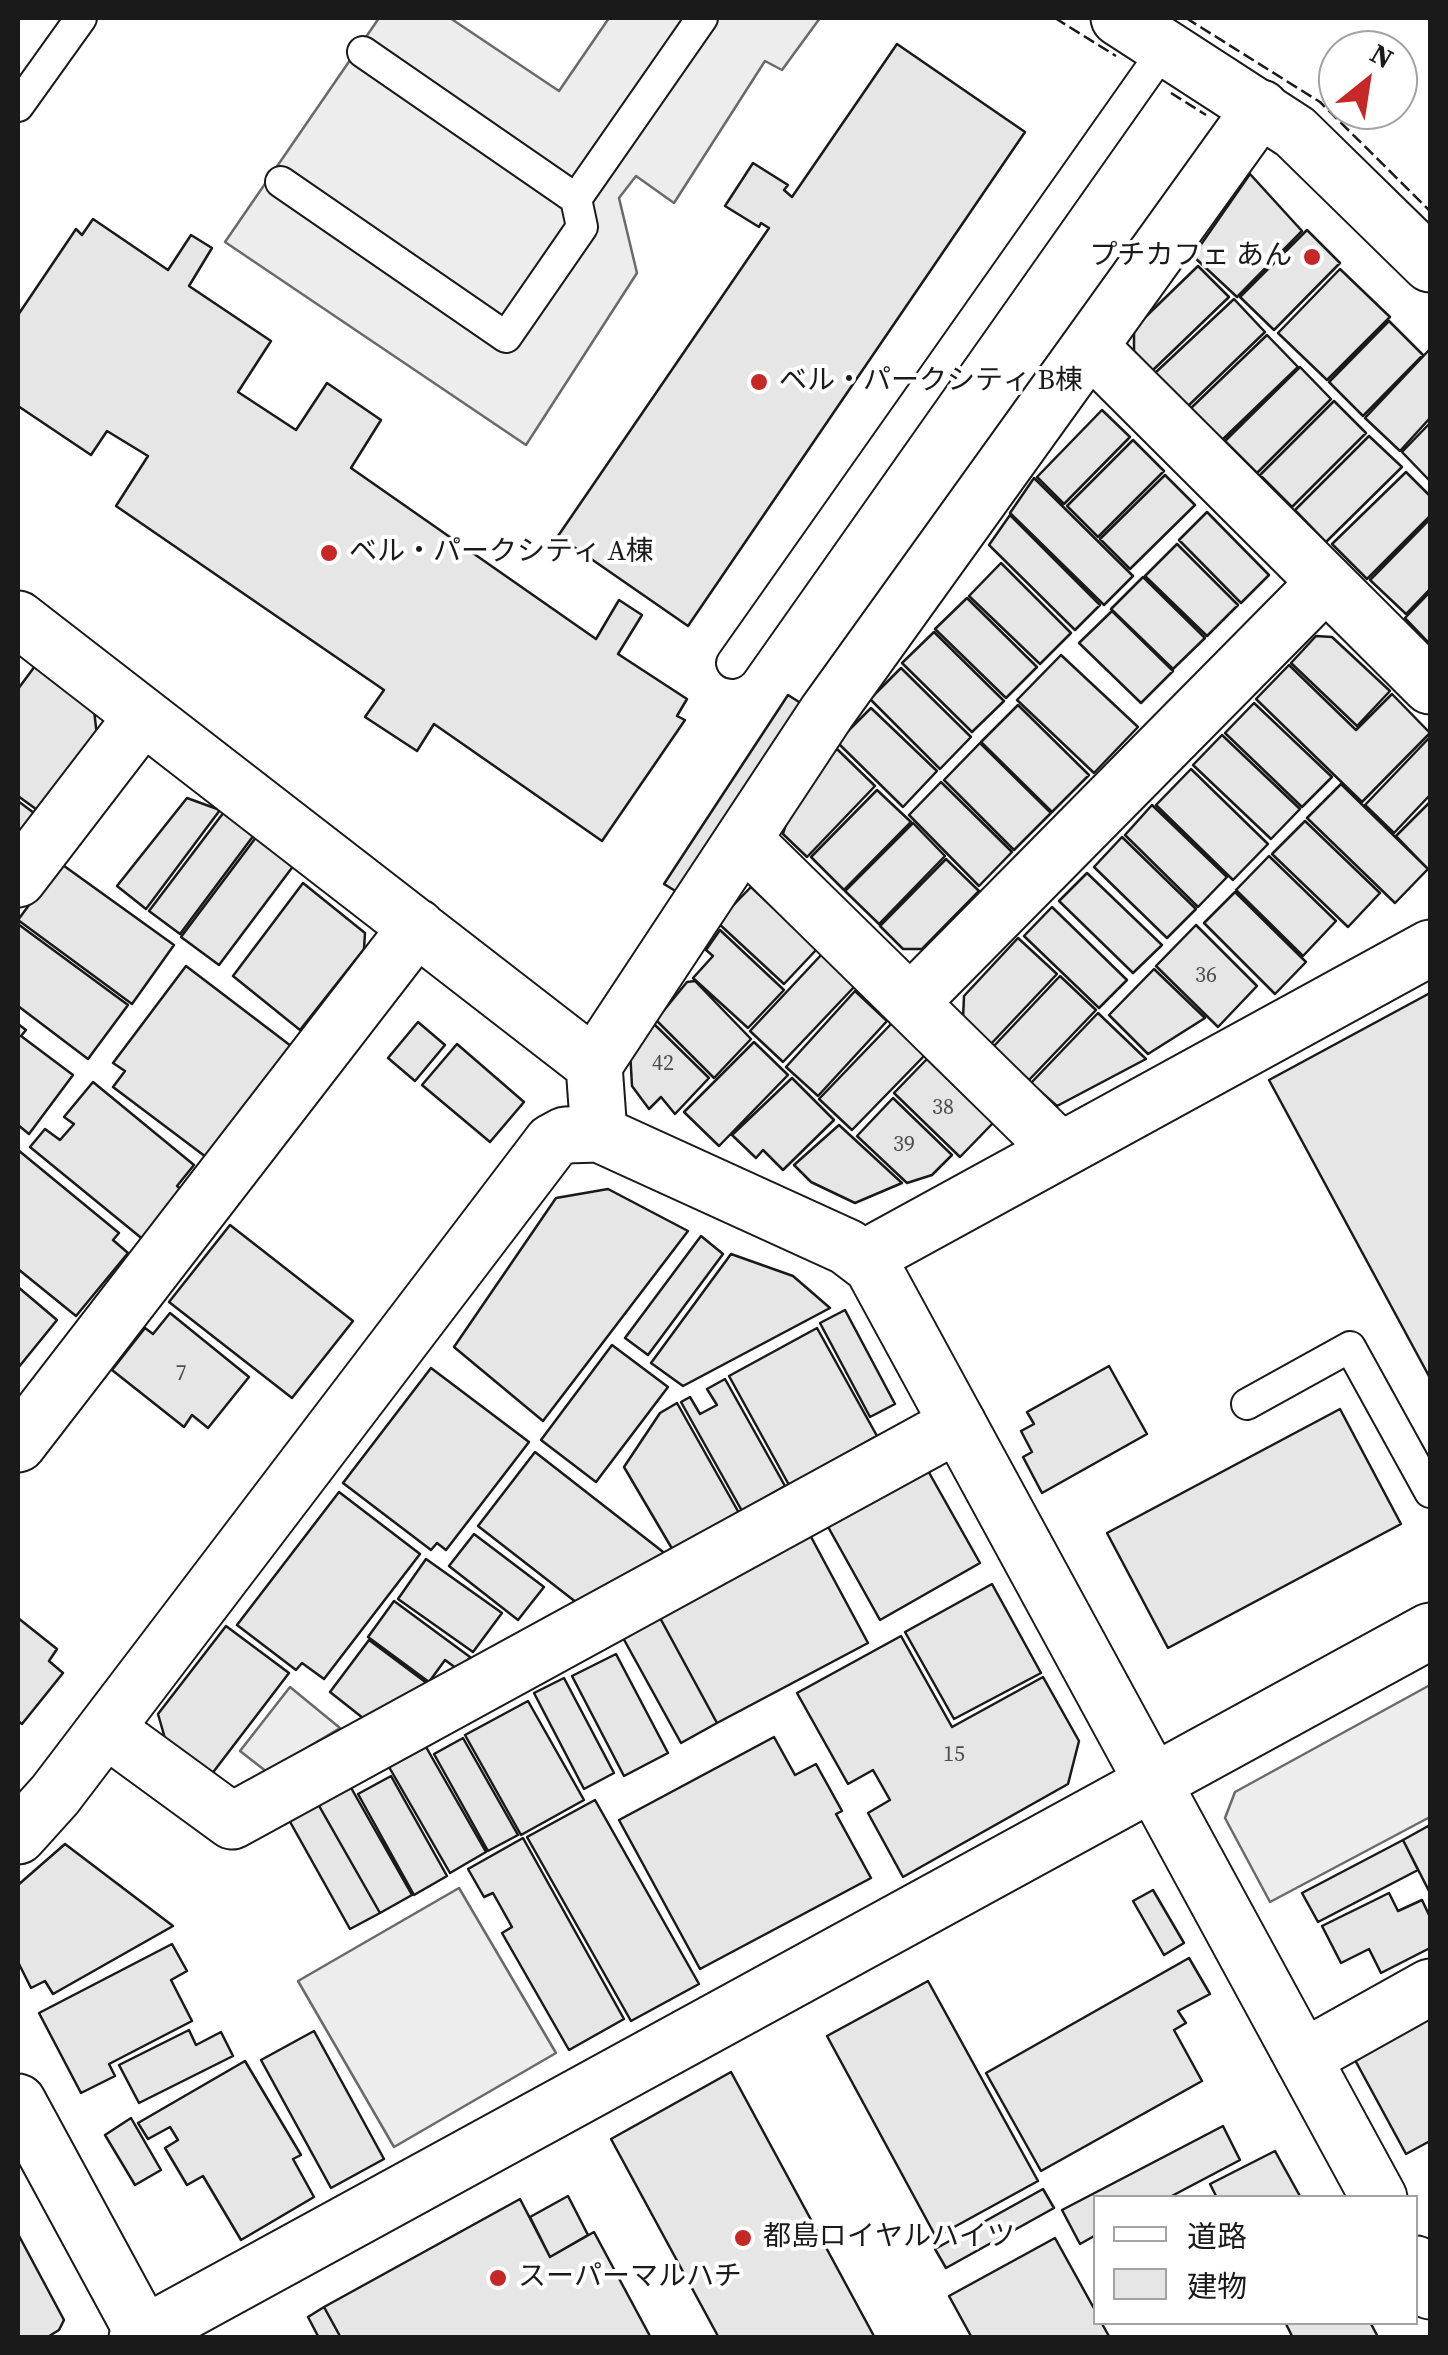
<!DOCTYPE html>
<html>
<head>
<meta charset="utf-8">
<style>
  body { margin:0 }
  #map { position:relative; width:1448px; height:2355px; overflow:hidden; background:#fff; font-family:"Source Serif 4","Noto Sans JP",serif }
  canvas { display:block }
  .frame { position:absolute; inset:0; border:20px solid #1a1a1a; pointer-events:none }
  .legend { position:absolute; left:1093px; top:2195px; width:325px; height:130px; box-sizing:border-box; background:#fff; border:2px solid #a3a3a3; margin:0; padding:12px 18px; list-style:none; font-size:30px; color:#1a1a1a }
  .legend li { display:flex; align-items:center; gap:20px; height:50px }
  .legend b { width:50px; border:2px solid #a3a3a3 }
  .north { position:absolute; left:1318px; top:30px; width:100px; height:100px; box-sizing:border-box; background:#fff; border:2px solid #a3a3a3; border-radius:50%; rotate:30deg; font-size:28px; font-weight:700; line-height:40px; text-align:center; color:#1a1a1a }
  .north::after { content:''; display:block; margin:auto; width:35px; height:45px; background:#c62828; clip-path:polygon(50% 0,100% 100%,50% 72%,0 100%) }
</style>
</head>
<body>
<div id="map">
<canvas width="1448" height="2355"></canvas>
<div class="frame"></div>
<ul class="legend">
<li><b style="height:12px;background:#fff"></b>道路</li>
<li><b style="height:28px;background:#e6e6e6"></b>建物</li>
</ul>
<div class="north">N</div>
</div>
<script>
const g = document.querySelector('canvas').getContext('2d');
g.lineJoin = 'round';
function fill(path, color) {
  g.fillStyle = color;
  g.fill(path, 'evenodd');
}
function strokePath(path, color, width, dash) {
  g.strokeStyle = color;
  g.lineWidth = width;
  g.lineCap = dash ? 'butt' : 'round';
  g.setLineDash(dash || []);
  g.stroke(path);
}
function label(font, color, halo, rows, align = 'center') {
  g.font = font + ' "Source Serif 4","Noto Sans JP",serif';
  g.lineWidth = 8;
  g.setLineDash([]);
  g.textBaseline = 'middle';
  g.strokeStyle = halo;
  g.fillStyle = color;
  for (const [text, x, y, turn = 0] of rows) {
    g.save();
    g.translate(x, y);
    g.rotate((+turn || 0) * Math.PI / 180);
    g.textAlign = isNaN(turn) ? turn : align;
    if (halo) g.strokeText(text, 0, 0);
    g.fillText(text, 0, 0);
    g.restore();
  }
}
const built = new Path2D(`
  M379,18H450L559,91L609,18H820L782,70L765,61L674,203L636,176L619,198L637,273L526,445L225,242Z
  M1430,1685V1817L1270,1902L1225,1818L1235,1792Z
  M290,1687L340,1728L267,1772L240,1751Z
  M459,1888L556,2053L394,2147L298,1981Z`);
fill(built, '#ededed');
strokePath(built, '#6a6a6a', 2.5);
const building = new Path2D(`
  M897,44L1025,132L688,626L558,536L769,228L761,223L759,227L725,206L753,163L788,185L784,190L792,197Z
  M1250,174L1302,231L1237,297L1193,256Z
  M93,219L168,270L191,235L212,248L189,286L271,341L238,392L296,430L327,383L381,420L351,468L596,639L619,600L642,615L618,654L687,699L677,716L685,720L602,841L434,724L417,751L365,717L384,690L116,506L148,456L107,431L91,455L18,406V315L76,229L82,235Z
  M1307,230L1340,263L1274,330L1240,297Z
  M1198,266L1229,297L1152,371L1134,354V328Z
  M1340,269L1390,317L1327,380L1278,333Z
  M1234,299L1265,332L1187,407L1155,373Z
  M1389,321L1423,355L1363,416L1329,382Z
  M1267,335L1298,367L1221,441L1190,409Z
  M1430,349V418L1400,451L1365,418Z
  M1300,367L1331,399L1257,473L1225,441Z
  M1334,401L1366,433L1292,507L1260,475Z
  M1102,410L1130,437L1064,504L1037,477Z
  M1430,423V481L1402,452Z
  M1369,436L1402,467L1326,542L1295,510Z
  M1133,440L1164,471L1098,537L1067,506Z
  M1406,472L1430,496V516L1367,579L1332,544Z
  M1165,475L1195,505L1130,569L1100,539Z
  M1034,478L1133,576L1104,605L1010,513Z
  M1207,512L1269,575L1241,603L1179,540Z
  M1010,515L1100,605L1075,630L989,545Z
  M1430,519V589L1406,614L1370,580Z
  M1177,544L1238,605L1207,636L1145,576Z
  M1001,563L1071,633L1040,664L969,596Z
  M1143,577L1205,638L1173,669L1111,609Z
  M1430,592V644L1405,618Z
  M967,598L1037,667L1006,698L935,629Z
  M1112,611L1173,671L1141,703L1079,643Z
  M934,632L1004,701L972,732L902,663Z
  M1316,636L1332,637L1390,691L1357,726L1291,663Z
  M1061,655L1138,727L1094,773L1017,700Z
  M1289,665L1356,730L1392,694L1430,733L1362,802L1256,699Z
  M35,666L94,710L97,736L40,812L18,796V689Z
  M901,668L971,737L940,769L870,699Z
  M788,695L807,707L682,895L664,884Z
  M1254,703L1332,777L1302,807L1225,733Z
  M1018,705L1089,775L1052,812L981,742Z
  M871,708L937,771L903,807L837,742Z
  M1222,735L1300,809L1271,839L1193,765Z
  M1430,737V795L1394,833L1365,805Z
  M980,743L1051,813L1014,850L944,780Z
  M837,749L875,786L807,857L783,834L796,791Z
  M1191,769L1268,844L1233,880L1156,805Z
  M941,782L1012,852L979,886L909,815Z
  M1341,784L1428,869L1395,903L1307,818Z
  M877,790L911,822L844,890L811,857Z
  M187,798L220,810L146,909L117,886Z
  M18,801L34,813L18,835Z
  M1430,802V871L1396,836Z
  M1152,805L1227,877L1198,907L1125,835Z
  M224,812L254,835L180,934L149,911Z
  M1305,821L1380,893L1348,927L1272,854Z
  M913,823L945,856L879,924L845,891Z
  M257,836L294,865L219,965L181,937Z
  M1122,837L1196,909L1167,938L1094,867Z
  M1269,856L1336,921L1303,956L1236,890Z
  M946,859L979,891L922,949H903L880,926Z
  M60,863L174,945L132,1004L18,920Z
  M1087,873L1162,945L1133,973L1059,901Z
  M303,883L365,933L364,949L300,1030L233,976Z
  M751,887L817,949L784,984L717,922Z
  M1235,892L1306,962L1275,994L1204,923Z
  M1052,907L1127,980L1099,1008L1024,936Z
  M18,924L128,1005L88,1059L18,1006Z
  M1196,925L1257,986L1218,1027L1156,966Z
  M720,930L784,990L748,1028L693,978L713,956L706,950Z
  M1018,938L1057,974L990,1045L963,1019L964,996Z
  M822,954L855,986L783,1062L750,1031Z
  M186,966L291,1046L206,1157L113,1087L125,1071L113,1063Z
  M1154,969L1205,1018L1148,1054L1109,1015Z
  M1060,976L1096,1010L1029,1080L993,1047Z
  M695,981L751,1039L714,1078L656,1020L687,982Z
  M855,991L887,1021L818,1096L786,1067Z
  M1430,993V1378L1269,1080Z
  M1098,1013L1146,1059L1057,1106L1031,1083Z
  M418,1022L445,1045L415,1081L388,1058Z
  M653,1023L709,1078L675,1114L661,1097L649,1109L632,1086L630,1050Z
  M892,1023L925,1055L852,1130L819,1099Z
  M18,1024L26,1030L21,1036L73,1075L29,1134L18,1125Z
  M754,1042L788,1075L719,1146L684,1112Z
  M457,1044L524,1102L490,1142L422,1085Z
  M927,1059L993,1123L960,1157L894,1093Z
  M792,1078L834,1120L783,1170L763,1150L756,1158L732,1135Z
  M93,1082L194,1165L177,1186L184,1192L145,1241L30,1147L45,1129L60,1140L74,1124L64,1117Z
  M893,1098L952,1155L932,1175L907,1183L857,1136Z
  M839,1125L902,1183L855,1203L811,1182L794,1165Z
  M18,1150L119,1233L113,1240L128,1253L76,1316L18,1269Z
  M608,1189L688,1231L543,1421L454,1347L556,1198Z
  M230,1225L353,1321L292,1398L169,1302Z
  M701,1236L723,1254L648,1355L625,1338Z
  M731,1254L793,1276L830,1308L683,1386L651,1363Z
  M18,1287L57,1320L18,1368Z
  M845,1310L895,1404L870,1417L820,1323Z
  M170,1313L249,1377L208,1428L192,1415L184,1427L112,1370L145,1328L153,1334Z
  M817,1328L877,1436L789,1485L729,1376Z
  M612,1345L668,1387L596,1482L541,1440Z
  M1109,1366L1147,1434L1042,1493L1023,1457L1032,1452L1021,1431L1034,1424L1027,1412Z
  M431,1368L529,1442L446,1550L437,1543L431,1550L343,1483Z
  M725,1379L785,1486L742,1511L681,1402L690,1397L700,1414L717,1405L707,1389Z
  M677,1403L739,1513L674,1552L624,1467L660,1413Z
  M1340,1409L1401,1524L1168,1648L1107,1533Z
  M535,1452L667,1555L581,1606L478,1526Z
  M927,1469L980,1563L880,1620L827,1525Z
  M339,1492L420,1554L324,1679L302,1663L296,1670L237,1625Z
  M474,1534L544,1587L518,1620L449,1566Z
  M810,1535L868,1643L717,1723L659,1616Z
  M426,1559L502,1613L473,1652L398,1599Z
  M992,1584L1041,1673L954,1719L905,1632Z
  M394,1601L470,1657L460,1671L445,1660L429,1682L368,1637Z
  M659,1616L717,1723L681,1743L622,1636Z
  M18,1618L57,1649L49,1661L63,1673L22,1724L18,1721Z
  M226,1626L289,1673L211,1775L166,1742L158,1714Z
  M901,1636L952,1727L1043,1677L1079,1741L1068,1784L903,1877L868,1813L890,1800L873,1770L848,1784L797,1693Z
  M369,1640L428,1684L368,1722L330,1692Z
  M616,1654L668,1753L624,1776L572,1676Z
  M564,1678L614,1773L584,1789L534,1693Z
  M528,1701L584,1800L521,1835L465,1735Z
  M774,1737L795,1775L816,1764L842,1811L836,1814L871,1878L700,1969L619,1820Z
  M463,1738L518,1835L488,1851L434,1754Z
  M426,1747L486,1852L450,1873L389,1767Z
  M391,1776L447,1876L414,1895L358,1794Z
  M350,1786L412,1895L380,1913L318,1804Z
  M595,1800L699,1984L631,2021L527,1837Z
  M318,1804L380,1913L350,1929L289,1820Z
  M1430,1825V1893L1403,1840Z
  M523,1838L624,2019L569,2050L502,1933L512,1927L493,1893L484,1897L468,1869Z
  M1403,1840L1418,1870L1318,1922L1302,1893Z
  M65,1844L173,1926L53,1994L45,1981L31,1988L18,1962V1885Z
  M1153,1890L1184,1943L1164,1955L1133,1901Z
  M1389,1893L1398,1911L1422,1900L1430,1917V1948L1381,1973L1369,1949L1341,1963L1322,1926Z
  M172,1944L187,1971L171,1980L192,2021L109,2064L115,2076L81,2093L39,2013Z
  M1189,1958L1210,1994L1178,2011L1186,2023L1174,2030L1202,2081L1041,2171L986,2073Z
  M928,1981L1038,2181L936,2237L827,2036Z
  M1430,2018V2141L1406,2154L1355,2060Z
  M189,2030L196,2045L221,2032L233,2056L139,2103L119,2065Z
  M314,2031L384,2159L331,2188L261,2060Z
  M245,2061L301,2155L293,2159L314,2197L241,2240L203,2176L187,2185L165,2148L178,2140L170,2127L148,2139L138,2123Z
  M731,2072L875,2338H719L611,2139Z
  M131,2118L161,2170L135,2185L105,2135Z
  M1223,2126L1240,2160L1168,2198H1096V2235L1080,2244L1062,2210Z
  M1275,2151L1301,2198H1217L1210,2184Z
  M1043,2189L1054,2208L946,2268L935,2249Z
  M568,2196L588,2235L550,2257L530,2217Z
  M520,2199L550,2257L594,2232L651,2338H341L324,2307Z
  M18,2234L64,2320L59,2330L46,2338H18Z
  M1055,2238L1096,2312V2322H1101L1110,2338H972L949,2296Z
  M324,2307L341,2338H319L308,2317Z
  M1285,2322H1370L1378,2337L1293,2338Z`);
fill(building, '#e6e6e6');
strokePath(building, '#1a1a1a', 2.5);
const service = new Path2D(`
  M363,52L576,199L702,18
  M18,106L81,18
  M281,182L506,337L582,227L576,199
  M732,663L1166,47
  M1247,1404L1350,1347L1430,1492`);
const minor = new Path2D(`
  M1090,347L1430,686
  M18,619L594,1065
  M744,840L1060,1150
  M18,879L143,716
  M910,1003L1326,582
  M599,1134L594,1065L827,712L1261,108
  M864,1258L1430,948
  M18,1444L417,927
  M106,1729L232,1821L958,1424
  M1303,2058L1430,1987
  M137,2338L1430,1631`);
const tertiary = new Path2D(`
  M1119,18L1295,132L1430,264
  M18,1836L55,1795L552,1142L565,1135L599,1134L847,1247L872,1266L1379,2198
  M18,2102L146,2338
  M1416,2264L1430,2291`);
strokePath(service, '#1a1a1a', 34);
strokePath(minor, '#1a1a1a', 59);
strokePath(tertiary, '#1a1a1a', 59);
strokePath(service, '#fff', 30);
strokePath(minor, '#fff', 55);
strokePath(tertiary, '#fff', 55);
strokePath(new Path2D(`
  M1055,18L1116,56
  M1186,18L1320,102L1430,211
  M1171,93L1206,115`), '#1a1a1a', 2.5, [12, 5]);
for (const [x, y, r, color] of [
  [1312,257,10,"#c62828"],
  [759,382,10,"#c62828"],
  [329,553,10,"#c62828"],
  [743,2238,10,"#c62828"],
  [498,2278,10,"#c62828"]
]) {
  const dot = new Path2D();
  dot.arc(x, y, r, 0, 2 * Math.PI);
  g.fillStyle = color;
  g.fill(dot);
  strokePath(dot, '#fff', 4);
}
label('22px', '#4d4d4d', null, [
  ["36",1206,976],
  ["42",663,1064],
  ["38",943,1108],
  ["39",904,1145],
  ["7",181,1374],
  ["15",954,1755]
]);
label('28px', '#1a1a1a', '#fff', [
  ["プチカフェ あん",1292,257,"right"],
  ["ベル・パークシティ B棟",779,382],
  ["ベル・パークシティ A棟",349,553],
  ["都島ロイヤルハイツ",763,2238],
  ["スーパーマルハチ",518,2278]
], 'left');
</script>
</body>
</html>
